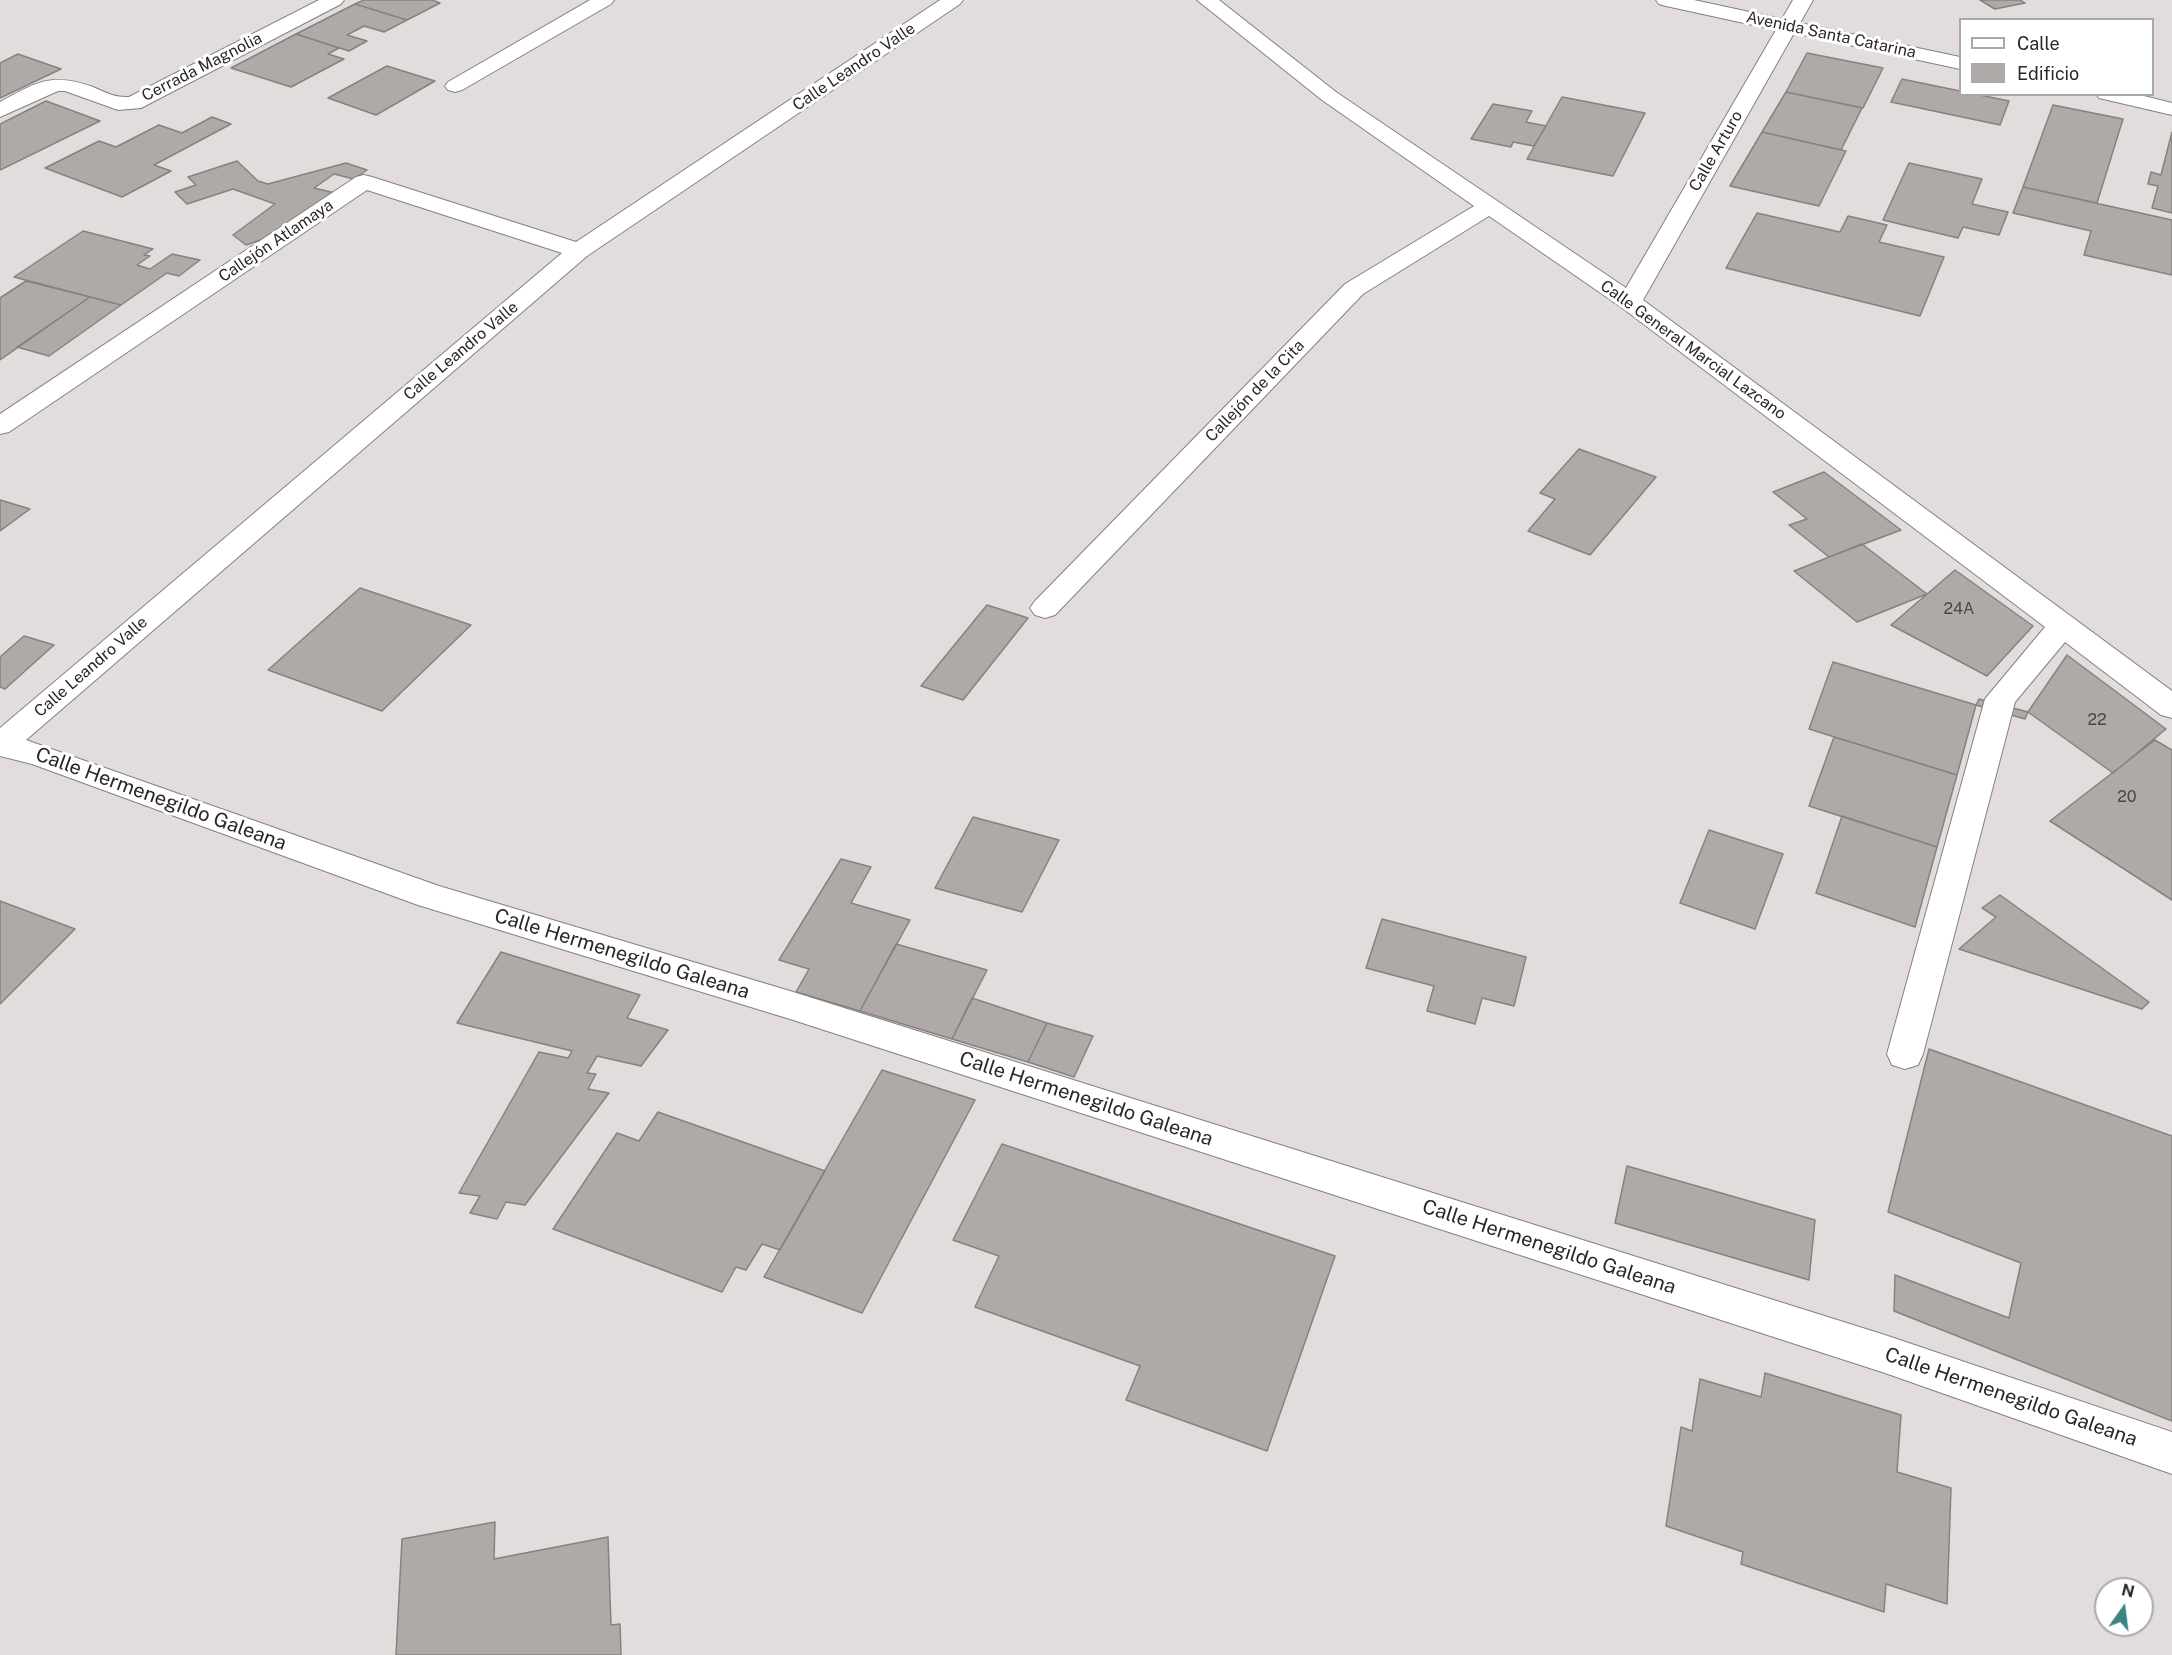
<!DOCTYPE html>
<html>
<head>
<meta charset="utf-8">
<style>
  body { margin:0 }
  #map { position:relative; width:2172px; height:1655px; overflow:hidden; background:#e2dddc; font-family:"Public Sans",sans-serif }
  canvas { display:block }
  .legend { position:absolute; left:1959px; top:18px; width:195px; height:78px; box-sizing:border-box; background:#fff; border:2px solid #aaa9a9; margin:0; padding:8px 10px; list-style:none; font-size:18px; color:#2a2827 }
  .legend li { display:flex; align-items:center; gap:12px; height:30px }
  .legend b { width:30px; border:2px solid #aaa9a9 }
  .north { position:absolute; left:2094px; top:1577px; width:60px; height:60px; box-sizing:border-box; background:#fff; border:2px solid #aaa9a9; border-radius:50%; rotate:14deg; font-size:16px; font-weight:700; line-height:24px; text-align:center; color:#2a2827 }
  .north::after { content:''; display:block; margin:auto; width:21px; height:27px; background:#3b8483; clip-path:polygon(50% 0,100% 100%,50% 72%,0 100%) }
</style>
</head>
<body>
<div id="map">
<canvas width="2172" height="1655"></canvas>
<ul class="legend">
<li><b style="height:8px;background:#fff"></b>Calle</li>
<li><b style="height:16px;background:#afa9a8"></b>Edificio</li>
</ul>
<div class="north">N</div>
</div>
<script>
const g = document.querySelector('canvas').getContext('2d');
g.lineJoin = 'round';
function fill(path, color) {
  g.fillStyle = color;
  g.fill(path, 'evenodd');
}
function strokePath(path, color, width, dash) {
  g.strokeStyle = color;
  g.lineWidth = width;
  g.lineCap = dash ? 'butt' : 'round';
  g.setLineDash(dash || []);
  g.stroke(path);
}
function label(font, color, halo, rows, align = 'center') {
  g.font = font + ' "Public Sans",sans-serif';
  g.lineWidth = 6;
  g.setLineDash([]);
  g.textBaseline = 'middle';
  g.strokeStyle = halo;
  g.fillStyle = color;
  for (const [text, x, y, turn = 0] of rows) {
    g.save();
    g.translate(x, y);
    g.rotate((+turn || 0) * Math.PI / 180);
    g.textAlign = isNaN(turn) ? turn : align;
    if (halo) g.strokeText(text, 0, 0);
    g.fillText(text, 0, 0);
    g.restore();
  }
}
const building = new Path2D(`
  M364,0H432L440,3L407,20L355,4Z
  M1980,0H2020L2025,3L1995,9Z
  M355,4L407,20L384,32L364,26L347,35L367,41L349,51L296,34Z
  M296,34L339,48L328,54L344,59L291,87L231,68Z
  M1807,53L1883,68L1863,108L1786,92Z
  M18,54L61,69L0,98V63Z
  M387,66L435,81L376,115L328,98Z
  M1902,79L1960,91V94H1975L2009,101L2000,125L1891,102Z
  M1786,92L1862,108L1841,150L1762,132Z
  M1562,97L1645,113L1613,176L1527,159Z
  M46,101L100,121L0,170V124Z
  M1493,104L1532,111L1526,122L1546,126L1534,146L1513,142L1511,147L1471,139Z
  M2053,105L2123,119L2097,203L2023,187Z
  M212,117L231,124L154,165L171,171L122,197L45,168L99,141L116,147L159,125L182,133Z
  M1762,132L1846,151L1819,206L1730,186Z
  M2172,132V213L2152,208L2158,186L2148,184L2151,172L2161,175Z
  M237,161L258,181L268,184L346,163L367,170L354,179L334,174L314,188L335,193L281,233L246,245L233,235L275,204L233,189L187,204L175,192L196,185L188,177Z
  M1909,163L1982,179L1972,204L2008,212L1999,235L1963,227L1958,238L1883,220Z
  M2023,187L2172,220V275L2084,255L2091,231L2013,213Z
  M1757,213L1840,232L1848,216L1887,225L1879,242L1944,257L1920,316L1726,268Z
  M83,231L153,249L144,255L150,256L137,265L150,269L172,254L200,260L179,276L167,273L121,305L14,277Z
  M26,281L90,297L0,360V298Z
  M90,297L121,305L49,356L17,347Z
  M1579,449L1656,477L1590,555L1528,531L1555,499L1540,493Z
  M1824,472L1901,530L1829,557L1789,525L1807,519L1773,492Z
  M0,500L30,509L0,531Z
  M1862,544L1927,594L1857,622L1794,571Z
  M1955,570L2033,626L1987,676L1891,625Z
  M360,588L471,625L382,711L268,670Z
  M987,605L1028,618L963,700L921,686Z
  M24,636L54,645L5,689L0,687V657Z
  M2067,655L2166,729L2113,773L2028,712Z
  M1833,662L1976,705L1957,775L1809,729Z
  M1979,699L2028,712L2025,719L1976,705Z
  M1834,737L1957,775L1937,847L1809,806Z
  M2155,740L2172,750V900L2050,821Z
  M1842,816L1937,847L1915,927L1816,893Z
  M973,817L1059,840L1022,912L935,888Z
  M1709,830L1783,854L1755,929L1680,903Z
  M841,859L871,867L851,903L910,920L860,1011L796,992L809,969L779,960Z
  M2000,895L2149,1002L2142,1009L1959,949L1996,917L1982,908Z
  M0,901L75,929L0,1004Z
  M1382,919L1526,957L1514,1006L1482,998L1475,1024L1427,1011L1434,986L1366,968Z
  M896,944L987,970L952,1039L860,1011Z
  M501,952L640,995L627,1018L668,1030L641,1066L597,1056L587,1073L596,1074L588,1089L609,1093L525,1205L506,1202L497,1219L470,1213L480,1196L459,1193L539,1052L568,1058L572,1051L457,1023Z
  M972,998L1047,1023L1028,1062L952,1039Z
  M1047,1023L1093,1036L1074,1077L1028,1062Z
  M1929,1049L2172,1136V1421L1894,1311L1895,1275L2009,1318L2021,1263L1888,1212Z
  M882,1070L975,1100L862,1313L764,1277Z
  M658,1112L825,1171L780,1250L762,1244L746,1270L736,1267L722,1292L553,1229L617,1133L639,1141Z
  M1002,1144L1335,1256L1267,1451L1126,1400L1140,1366L975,1307L999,1256L953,1240Z
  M1627,1166L1815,1220L1809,1280L1615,1223Z
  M1765,1373L1901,1415L1897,1472L1951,1488L1947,1604L1886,1584L1884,1612L1741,1564L1743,1552L1666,1526L1681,1427L1692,1431L1700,1379L1761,1397Z
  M495,1522L494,1559L608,1537L611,1625L620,1624L621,1655H396L402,1539Z`);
fill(building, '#afa9a8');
strokePath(building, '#868280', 1.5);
const street = new Path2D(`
  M319,0H344L341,4L141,108L118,110L65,91H58L0,117V102C37,82 51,72 93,87C104,92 116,98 129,97Z
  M590,0H614L611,4L462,90L455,92L448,90L445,86L448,82Z
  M940,0H963L960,4L587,256L26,740L439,886L790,991L1885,1335L2172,1432V1474L1885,1373L790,1019L418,905L32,764L0,756V728L562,253L367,190L9,432L0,434V414L356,177L364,175L372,177L576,242Z
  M1197,0H1219L1336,92L1626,288L1776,30L1666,6L1659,4L1656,0H1694L1782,19L1793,0H1813L1800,23L1960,57V69L1794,33L1643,300L2172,691V718L2161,715L2065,642L2015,702L1923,1054L1918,1065L1905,1069L1892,1065L1887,1054L1985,699L2045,627L1621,307L1489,216L1363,294L1055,615L1045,618L1035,615L1030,608L1035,601L1345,284L1474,206L1322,100Z
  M2096,94H2136L2172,103V115L2099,98Z`);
strokePath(street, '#85807f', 2);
fill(street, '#fff');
label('16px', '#2a2827', '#fff', [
  ["Avenida Santa Catarina",1831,35,12],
  ["Cerrada Magnolia",202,67,-27],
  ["Calle Leandro Valle",854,67,-34],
  ["Calle Arturo",1716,151,-60],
  ["Callejón Atlamaya",276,241,-34],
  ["Calle General Marcial Lazcano",1693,350,36],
  ["Calle Leandro Valle",461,351,-40],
  ["Callejón de la Cita",1255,391,-46],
  ["Calle Leandro Valle",91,667,-41]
]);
label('16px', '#4b4847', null, [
  ["24A",1959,609],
  ["22",2097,720],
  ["20",2127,797]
]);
label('20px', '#2a2827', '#fff', [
  ["Calle Hermenegildo Galeana",161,799,20],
  ["Calle Hermenegildo Galeana",622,954,17],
  ["Calle Hermenegildo Galeana",1086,1099,18],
  ["Calle Hermenegildo Galeana",1549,1247,18],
  ["Calle Hermenegildo Galeana",2011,1397,19]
]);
</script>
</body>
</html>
